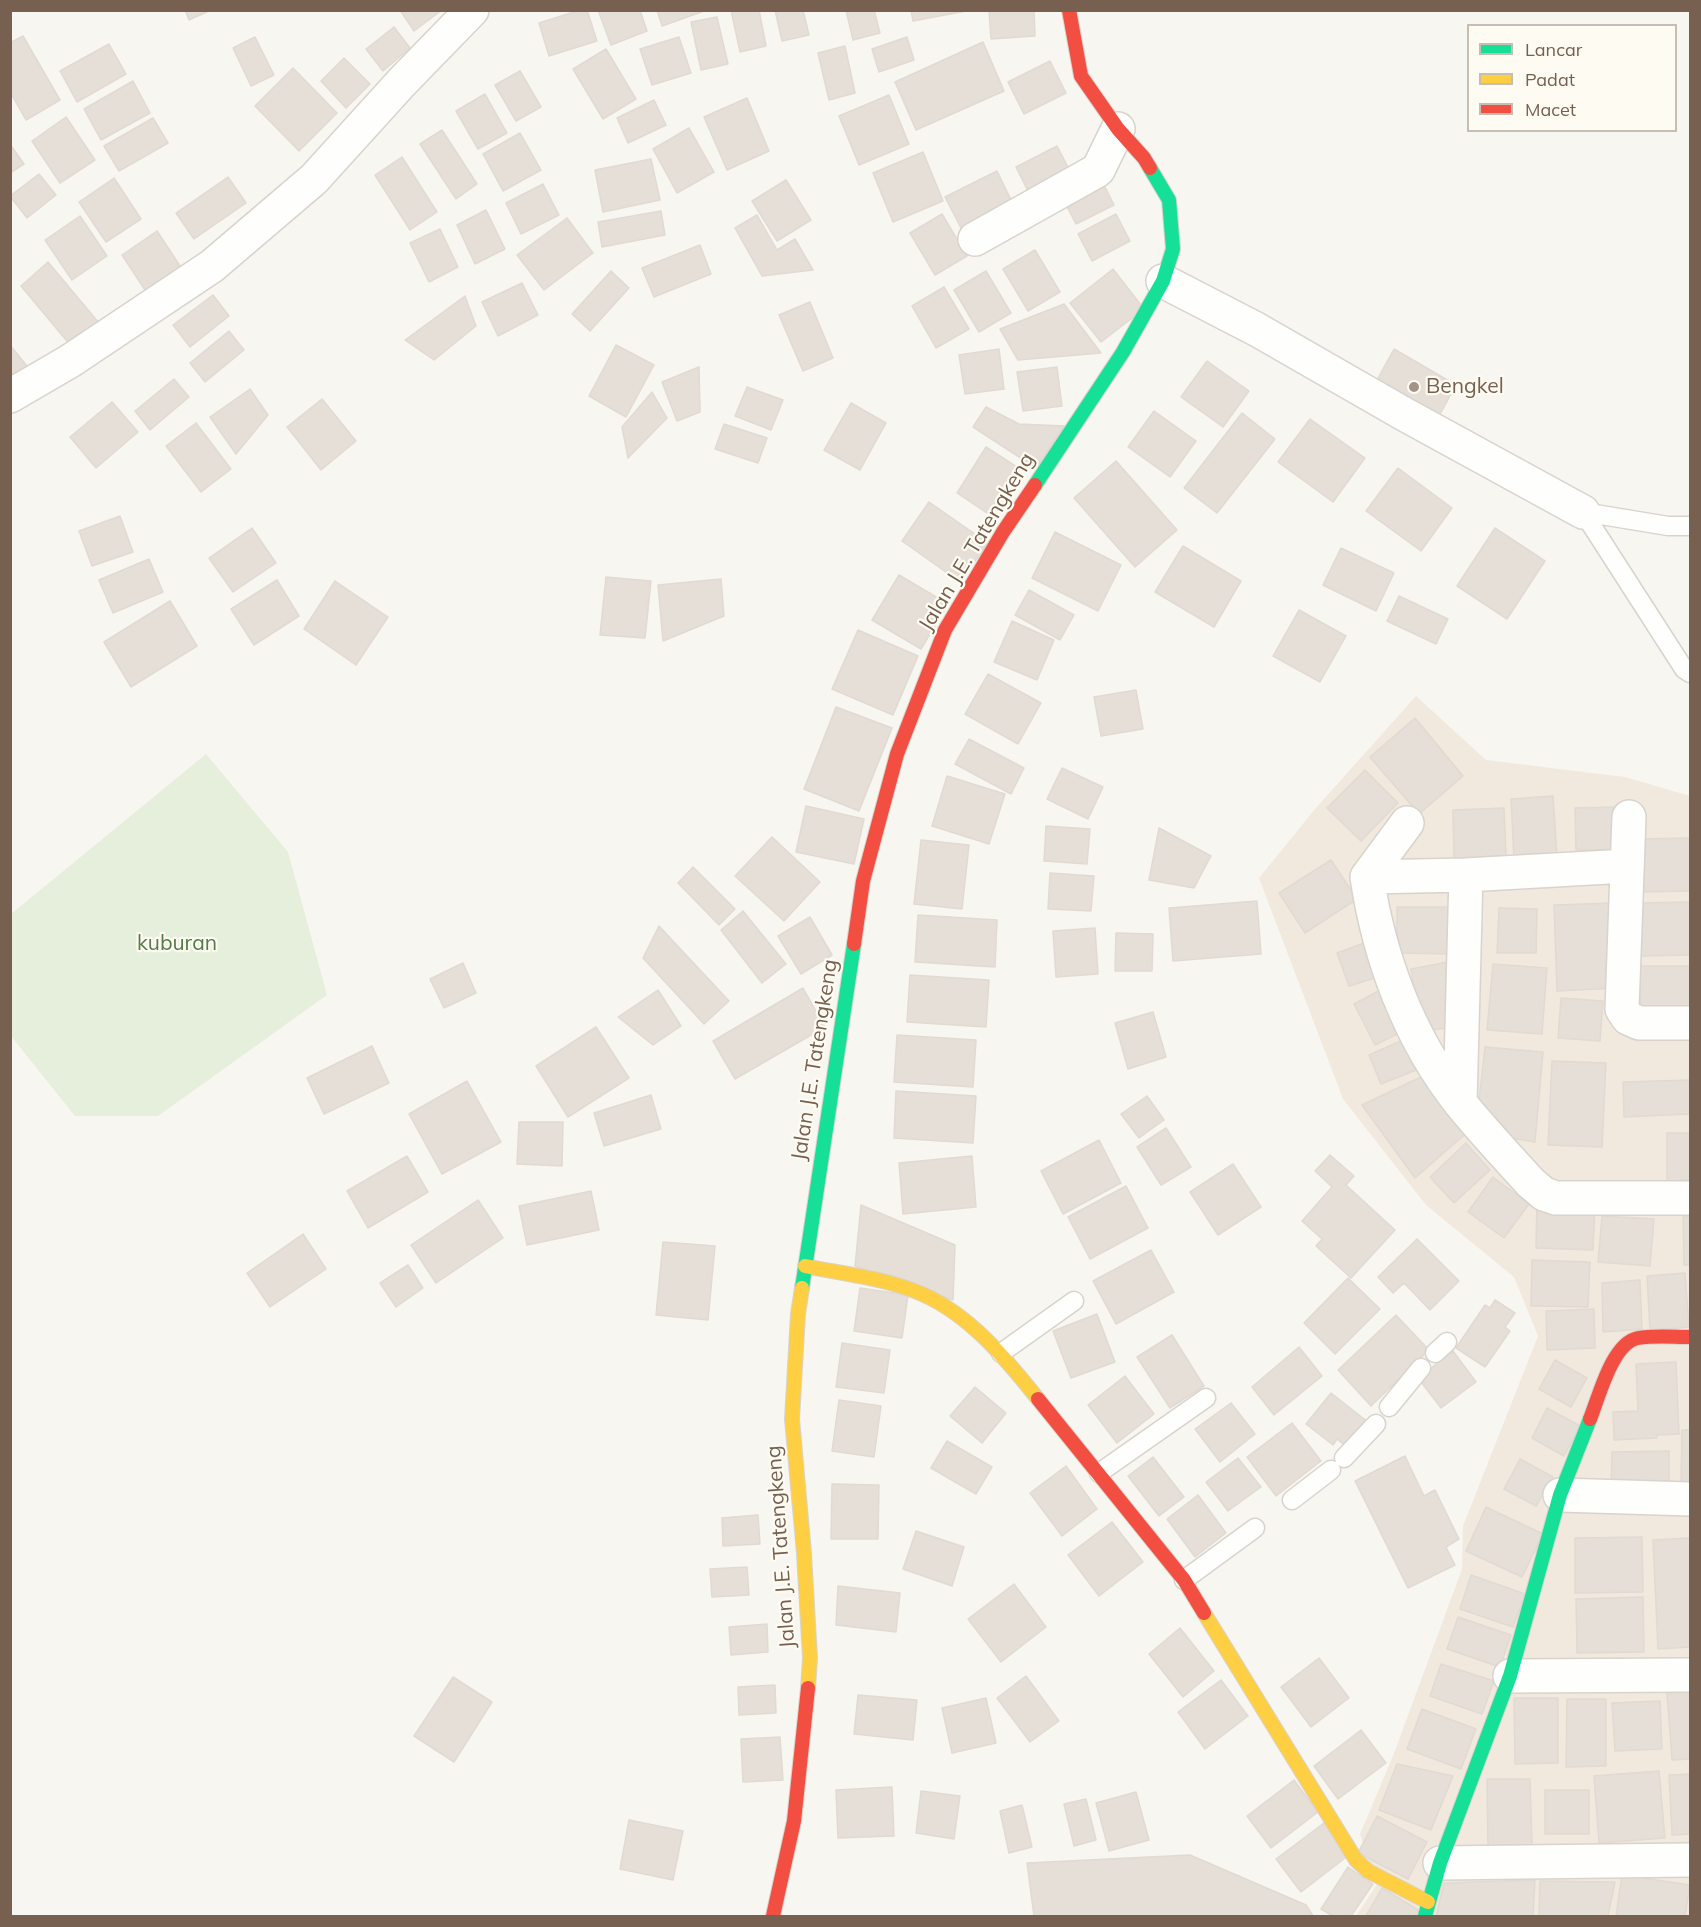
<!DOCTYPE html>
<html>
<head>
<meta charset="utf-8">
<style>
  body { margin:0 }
  #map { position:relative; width:1701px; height:1927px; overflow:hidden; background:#f8f6f0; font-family:Mulish,sans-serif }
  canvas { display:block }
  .frame { position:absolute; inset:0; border:12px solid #77604f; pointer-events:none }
  .legend { position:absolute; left:1467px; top:24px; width:210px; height:108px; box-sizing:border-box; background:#fefbf3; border:2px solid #c8bdb1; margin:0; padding:8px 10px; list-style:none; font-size:18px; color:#77604f }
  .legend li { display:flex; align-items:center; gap:12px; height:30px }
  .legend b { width:30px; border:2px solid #c8bdb1 }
</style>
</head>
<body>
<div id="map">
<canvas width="1701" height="1927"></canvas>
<div class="frame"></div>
<ul class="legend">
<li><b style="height:8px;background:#16e098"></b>Lancar</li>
<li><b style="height:8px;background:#ffcf43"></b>Padat</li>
<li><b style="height:8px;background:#f24e42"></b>Macet</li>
</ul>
</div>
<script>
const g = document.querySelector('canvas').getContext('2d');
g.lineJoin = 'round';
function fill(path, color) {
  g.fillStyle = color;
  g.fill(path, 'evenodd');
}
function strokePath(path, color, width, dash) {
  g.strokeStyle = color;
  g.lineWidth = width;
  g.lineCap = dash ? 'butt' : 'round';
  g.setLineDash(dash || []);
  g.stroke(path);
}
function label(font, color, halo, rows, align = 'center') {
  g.font = font + ' Mulish,sans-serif';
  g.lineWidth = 4.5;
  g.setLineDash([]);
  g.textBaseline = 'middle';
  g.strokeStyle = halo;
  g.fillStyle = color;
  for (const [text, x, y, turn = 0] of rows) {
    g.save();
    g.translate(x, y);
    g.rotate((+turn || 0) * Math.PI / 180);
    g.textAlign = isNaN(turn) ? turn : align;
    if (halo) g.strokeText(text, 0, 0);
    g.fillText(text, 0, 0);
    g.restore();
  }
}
fill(new Path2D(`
  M1416,696L1486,760L1625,777L1690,796V1916H1356L1377,1884L1360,1834L1393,1756L1462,1569L1463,1526L1538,1336L1514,1277L1426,1205L1343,1099L1259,878L1315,809Z`), '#f1e9de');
fill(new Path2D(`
  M206,754L288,852L327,995L158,1116H75L11,1036V914Z`), '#e5efdb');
const building = new Path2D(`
  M185,10H211L189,20Z
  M400,10H442L414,31Z
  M580,10H587L597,41L549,56L539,23Z
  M598,10H640L647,31L611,45Z
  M657,10H707L662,26Z
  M731,10H759L766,46L740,52Z
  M775,10H803L809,35L782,41Z
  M846,10H874L880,33L853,40Z
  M911,10H965L966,11L913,21Z
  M989,10H1034L1035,36L991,39Z
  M717,17L728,64L701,70L691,22Z
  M394,27L410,48L383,71L366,49Z
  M23,36L60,100L26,120L10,92V43Z
  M255,37L274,75L251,86L233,48Z
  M679,37L691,73L652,85L640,49Z
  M907,37L914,60L879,72L872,49Z
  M983,42L1004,91L916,130L895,82Z
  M109,44L126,74L77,102L60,71Z
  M845,46L855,93L829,100L818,53Z
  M606,49L636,99L603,119L573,69Z
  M344,58L370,84L346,108L321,81Z
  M1050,61L1066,93L1024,114L1008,82Z
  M293,68L337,113L299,151L255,106Z
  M520,71L541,107L516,121L495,85Z
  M133,81L150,113L101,140L84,109Z
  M485,94L507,133L478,149L456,111Z
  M889,95L909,144L859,165L839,116Z
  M747,98L769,151L727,170L704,117Z
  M654,100L666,125L628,143L617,118Z
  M66,117L95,160L60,183L32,141Z
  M153,118L168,143L119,171L104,146Z
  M689,128L714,172L677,193L653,149Z
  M442,130L477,184L456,199L420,144Z
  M520,133L541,170L503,191L483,154Z
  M1057,146L1073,177L1032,199L1016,167Z
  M12,147L24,164L10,173V148Z
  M923,152L943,201L893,222L873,173Z
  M402,157L437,212L410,230L375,175Z
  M651,159L660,200L603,212L595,170Z
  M997,171L1013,204L962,230L945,197Z
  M39,174L56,195L27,218L10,196Z
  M228,177L246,203L194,239L176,213Z
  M1100,177L1114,205L1076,224L1062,197Z
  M114,178L141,219L106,242L79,202Z
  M786,180L811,220L777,241L752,201Z
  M543,184L559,215L521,234L506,203Z
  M486,210L505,249L475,264L457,225Z
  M661,211L665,235L602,247L598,222Z
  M942,214L967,256L935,275L910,233Z
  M1116,214L1130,241L1092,261L1078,234Z
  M757,215L777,250L795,239L813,270L762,276L735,228Z
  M80,216L107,256L72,280L45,240Z
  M567,218L593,253L544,290L517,255Z
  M440,229L458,267L429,282L410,243Z
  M157,231L184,272L149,296L122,255Z
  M700,245L711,274L654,297L642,268Z
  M1035,250L1060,292L1028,311L1003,269Z
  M48,262L99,323L71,346L21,286Z
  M1113,269L1144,309L1101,342L1070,303Z
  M611,271L629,288L590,331L572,314Z
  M986,271L1011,313L979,332L954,290Z
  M522,283L538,315L498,336L482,302Z
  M944,287L969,329L936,348L912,306Z
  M213,295L229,316L190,347L173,325Z
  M465,296L476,326L434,360L405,340Z
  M810,302L833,358L803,371L779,315Z
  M1064,304L1101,353L1018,360L1000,329Z
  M229,331L244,350L205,382L190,363Z
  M10,345L27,366L10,378Z
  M616,345L654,365L626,417L589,396Z
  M999,349L1004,389L965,394L959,355Z
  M1394,349L1456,385L1434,425L1372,389Z
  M1207,361L1249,391L1223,427L1181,397Z
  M699,367L700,412L677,421L662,382Z
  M1057,367L1062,406L1023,411L1017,372Z
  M174,379L189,397L150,430L135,411Z
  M747,387L783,400L771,430L735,416Z
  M250,389L268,415L236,454L210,417Z
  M652,392L667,418L628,458L622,427Z
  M322,399L356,441L321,470L287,427Z
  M112,402L138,432L96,468L70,437Z
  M851,403L886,423L860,470L824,450Z
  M986,407L1019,424L1064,426L1036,468L973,427Z
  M1154,411L1196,441L1170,477L1128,447Z
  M1242,413L1275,439L1217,513L1184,488Z
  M1310,419L1365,458L1333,502L1278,462Z
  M196,423L231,469L201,492L166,446Z
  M724,424L767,438L758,463L715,449Z
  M986,447L1020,469L990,515L957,493Z
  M1116,461L1177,530L1135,567L1074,498Z
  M1398,468L1452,508L1421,551L1366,511Z
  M929,502L988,543L960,582L902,541Z
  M120,516L133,552L92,566L79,531Z
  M252,528L276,563L233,592L209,558Z
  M1495,528L1545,561L1507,619L1457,586Z
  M1055,532L1121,565L1098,611L1032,578Z
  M1183,546L1241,581L1214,627L1155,592Z
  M1341,548L1394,573L1376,611L1323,585Z
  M149,559L163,592L113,613L99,580Z
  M899,575L948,604L921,649L872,620Z
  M606,577L651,581L645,638L600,635Z
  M721,579L724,616L663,641L658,585Z
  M277,580L299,616L254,645L231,609Z
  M335,581L388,617L356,665L304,629Z
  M1029,590L1074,615L1060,640L1015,615Z
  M1399,596L1448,619L1436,644L1387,621Z
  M170,601L197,646L131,687L104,642Z
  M1299,610L1346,636L1320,682L1273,656Z
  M1012,621L1054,640L1037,680L994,662Z
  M858,630L918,656L893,715L832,689Z
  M988,674L1041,703L1018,744L965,714Z
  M1136,690L1143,729L1101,736L1094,697Z
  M836,707L892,728L859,811L804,789Z
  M1415,718L1463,776L1419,814L1370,757Z
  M969,739L1024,768L1011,794L955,764Z
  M1062,768L1103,787L1088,819L1047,799Z
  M1365,770L1398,803L1361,841L1327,808Z
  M947,776L1005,794L989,844L932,826Z
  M1553,796L1557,856L1514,859L1511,799Z
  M806,806L864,819L854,864L796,852Z
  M1618,807L1619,850H1576L1575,808Z
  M1504,808L1506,856L1454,858L1453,810Z
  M1046,826L1090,829L1087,864L1044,861Z
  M1159,828L1211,856L1194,888L1149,880Z
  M772,837L820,882L784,921L735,876Z
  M1690,838V891L1643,892L1642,839Z
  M921,840L969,845L962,909L914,904Z
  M1331,860L1357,899L1305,933L1279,893Z
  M693,867L735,909L719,925L678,883Z
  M1050,873L1094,876L1091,911L1048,909Z
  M1257,901L1261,954L1173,961L1169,908Z
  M1690,902V955L1641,956V903Z
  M1613,903L1617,988L1557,991L1554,905Z
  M1397,907H1454L1453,954L1397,953Z
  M1499,908L1537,909L1536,953H1497Z
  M743,911L786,964L762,983L721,930Z
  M918,915L997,920L995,967L915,962Z
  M810,917L832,955L801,974L778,936Z
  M659,926L729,1001L704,1024L643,958Z
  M1095,928L1098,974L1056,977L1053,931Z
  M1116,933L1153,934L1152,971H1115Z
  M1367,942L1378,977L1349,986L1337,953Z
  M1458,960L1456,1027L1422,1031L1411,969Z
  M463,963L476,993L444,1008L430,979Z
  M1493,964L1547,968L1542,1034L1487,1030Z
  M1640,966H1690V1019L1640,1020Z
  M910,975L989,980L986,1027L907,1022Z
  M803,988L825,1027L735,1079L713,1041Z
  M1384,988L1405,1030L1375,1045L1354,1004Z
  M658,990L681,1026L653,1045L618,1017Z
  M1561,998L1603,1001L1600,1041L1558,1038Z
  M1153,1012L1166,1057L1128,1069L1115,1023Z
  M596,1027L629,1078L568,1117L536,1066Z
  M897,1035L976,1040L973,1087L894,1082Z
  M1403,1040L1416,1070L1381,1084L1369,1055Z
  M372,1046L389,1083L324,1114L307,1078Z
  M1485,1047L1543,1052L1535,1142L1504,1137L1478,1110Z
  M1552,1061L1606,1063L1602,1147L1548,1145Z
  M1423,1076L1470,1130L1415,1178L1362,1105Z
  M1690,1080V1114L1624,1117L1623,1082Z
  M467,1081L501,1142L442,1174L409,1114Z
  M896,1091L976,1096L973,1143L894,1138Z
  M651,1095L661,1129L604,1146L594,1113Z
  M1147,1096L1164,1120L1139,1138L1121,1114Z
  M519,1122H563L562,1166L517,1164Z
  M1166,1128L1191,1167L1161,1185L1137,1147Z
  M1667,1133H1690V1180L1667,1181Z
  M1099,1140L1121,1183L1063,1214L1041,1171Z
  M1466,1143L1490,1170L1454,1203L1430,1177Z
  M1330,1155L1354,1176L1346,1185L1395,1230L1351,1278L1316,1246L1322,1239L1302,1221L1332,1187L1315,1171Z
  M407,1156L428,1192L368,1228L347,1191Z
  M972,1156L976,1207L903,1214L899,1163Z
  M1233,1164L1261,1207L1218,1235L1190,1192Z
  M1493,1177L1529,1204L1504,1238L1468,1212Z
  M1126,1186L1148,1228L1090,1259L1068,1217Z
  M591,1191L599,1230L527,1245L519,1206Z
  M478,1200L503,1238L436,1283L411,1245Z
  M1537,1203L1595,1206L1593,1250L1536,1248Z
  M861,1205L955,1245L953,1300L855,1266Z
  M1602,1216L1654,1219L1650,1266L1598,1262Z
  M1683,1216H1690V1265H1684Z
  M303,1234L326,1269L270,1307L247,1273Z
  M1417,1239L1459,1281L1430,1310L1404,1283L1393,1293L1378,1277Z
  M663,1242L715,1246L708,1320L656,1315Z
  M1151,1250L1174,1292L1116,1324L1093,1281Z
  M1532,1260L1590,1262L1588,1307L1531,1306Z
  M408,1265L423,1288L396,1307L380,1283Z
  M1685,1273L1689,1327L1650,1331L1647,1276Z
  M1348,1278L1380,1309L1335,1354L1304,1323Z
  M1640,1280L1642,1329L1603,1332L1602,1283Z
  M860,1288L908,1295L902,1338L854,1331Z
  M1495,1300L1515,1313L1505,1327L1510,1331L1485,1367L1456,1348L1485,1305L1490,1308Z
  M1594,1309L1595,1348L1547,1350L1546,1311Z
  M1097,1314L1115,1362L1071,1378L1053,1331Z
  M1396,1315L1429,1350L1371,1406L1338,1370Z
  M1172,1335L1204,1386L1170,1408L1137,1357Z
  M842,1343L890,1350L884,1393L836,1387Z
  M1299,1347L1322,1376L1274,1415L1252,1387Z
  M1453,1351L1476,1382L1441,1408L1418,1378Z
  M1555,1360L1587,1378L1571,1407L1539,1389Z
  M1676,1362L1679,1434L1656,1435L1657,1438L1614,1440L1613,1412L1638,1411L1636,1364Z
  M1125,1376L1154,1414L1117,1443L1088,1405Z
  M975,1387L1006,1413L982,1443L950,1416Z
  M1331,1393L1368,1422L1348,1448L1337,1439L1333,1445L1306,1424Z
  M839,1400L881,1406L874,1457L832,1451Z
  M1231,1403L1255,1434L1220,1462L1195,1429Z
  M1547,1408L1580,1426L1564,1456L1532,1438Z
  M1292,1423L1321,1461L1276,1496L1247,1457Z
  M1682,1430H1690V1486H1681Z
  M947,1441L992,1467L976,1494L931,1468Z
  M1669,1451V1490L1611,1491L1612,1452Z
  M1405,1456L1424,1496L1435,1490L1459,1539L1446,1547L1455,1565L1408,1588L1355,1481Z
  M1153,1457L1184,1497L1159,1516L1128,1476Z
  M1238,1458L1261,1487L1228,1511L1206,1482Z
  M1520,1459L1553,1477L1536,1506L1504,1489Z
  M1066,1466L1097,1509L1062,1536L1030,1493Z
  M832,1484L879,1485L878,1539H831Z
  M1198,1495L1226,1533L1195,1557L1167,1519Z
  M1486,1507L1543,1534L1522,1577L1466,1551Z
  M758,1515L760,1544L723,1546L722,1518Z
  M1112,1522L1143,1562L1099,1596L1068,1555Z
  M916,1531L964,1547L952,1586L903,1569Z
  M1642,1537L1643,1592L1575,1593V1538Z
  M1690,1538V1647L1658,1649L1653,1540Z
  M747,1567L749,1595L712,1597L710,1569Z
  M1471,1575L1525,1594L1513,1627L1460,1609Z
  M1014,1584L1046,1627L1001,1662L968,1619Z
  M838,1586L900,1593L896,1632L836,1625Z
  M1643,1597L1644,1652L1577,1653L1576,1599Z
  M1458,1617L1511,1635L1500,1667L1447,1649Z
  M767,1624L768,1652L731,1655L729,1627Z
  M1180,1628L1214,1671L1183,1697L1149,1654Z
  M1319,1658L1349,1698L1311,1727L1281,1687Z
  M1441,1664L1494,1681L1482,1714L1430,1696Z
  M1026,1676L1059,1721L1030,1742L997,1698Z
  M453,1677L492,1702L454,1762L414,1736Z
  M1221,1680L1248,1716L1205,1749L1178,1712Z
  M775,1685L776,1713L739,1715L738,1687Z
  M1690,1691V1759L1672,1760L1667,1693Z
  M858,1695L917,1700L913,1740L854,1734Z
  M986,1698L996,1743L952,1753L942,1708Z
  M1514,1698H1558V1763L1515,1764Z
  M1567,1699H1606V1766L1566,1767Z
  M1660,1701L1662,1749L1615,1751L1612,1703Z
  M1422,1709L1476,1729L1461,1769L1407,1749Z
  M1361,1730L1386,1763L1338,1799L1314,1766Z
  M780,1737L783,1780L743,1782L741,1739Z
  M1397,1764L1453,1776L1431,1830L1379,1810Z
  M1659,1771L1665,1838L1599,1843L1594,1776Z
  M1690,1774V1834L1672,1835L1669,1775Z
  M1487,1779H1530L1532,1845L1488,1846Z
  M1294,1780L1318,1812L1271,1848L1247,1816Z
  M892,1787L894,1836L838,1838L836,1790Z
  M1545,1790H1589V1834H1545Z
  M921,1791L960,1796L954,1839L916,1833Z
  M1136,1792L1149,1840L1109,1851L1096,1803Z
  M1086,1799L1096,1840L1074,1846L1064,1804Z
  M1022,1805L1032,1847L1009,1853L1000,1811Z
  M1377,1816L1427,1842L1408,1879L1358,1853Z
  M629,1820L683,1831L673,1880L620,1869Z
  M1324,1823L1349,1855L1301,1892L1276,1859Z
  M1190,1855L1306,1905L1313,1916H1034L1027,1863Z
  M1348,1867L1373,1884L1351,1916H1333L1321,1909Z
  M1622,1875L1690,1885L1685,1916H1616Z
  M1535,1880L1533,1916H1436L1444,1883Z
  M1540,1881L1615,1882L1608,1916H1539Z
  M1382,1888L1418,1910L1415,1916H1366Z`);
fill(building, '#e5dfd7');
strokePath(building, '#e1dad2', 1.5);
const lane = new Path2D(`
  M1583,512L1684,669L1690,673
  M1583,512L1668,526H1690
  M1001,1353L1074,1301
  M1435,1353L1447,1342
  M1389,1407L1421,1368
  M1344,1458L1376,1424
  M1099,1473L1206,1398
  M1292,1500L1331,1470
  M1184,1580L1255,1528`);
const street = new Path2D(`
  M975,239L1098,170L1118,129
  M1163,281L1256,329L1404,414L1583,512
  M10,396L70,361L212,266L314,179L402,82L472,10
  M1629,817L1622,1009L1628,1018L1639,1023H1690
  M1466,875L1367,877C1379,957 1409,1039 1461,1104C1483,1131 1507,1157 1531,1183L1544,1194L1556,1198H1690
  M1367,877L1407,823
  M1460,1103L1466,875L1627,866
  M1560,1495L1690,1499
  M1510,1676L1690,1675
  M1440,1863L1690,1860`);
const fast = new Path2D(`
  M1035,485L1123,352L1163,281L1173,249L1169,200L1150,168
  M802,1288L854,944
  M1425,1916L1440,1863L1510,1676L1560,1495L1590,1419`);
const slow = new Path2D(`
  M805,1266C844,1274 885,1278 922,1294C970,1315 1006,1359 1038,1399
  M802,1288L798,1314L792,1419L804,1553L810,1658L808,1688
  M1204,1613L1356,1860L1368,1871L1428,1902`);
const jam = new Path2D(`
  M1069,10L1081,76L1118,129L1144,158L1150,168
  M854,944L863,881L897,754L945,630L1003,532L1035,485
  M1038,1399L1184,1580L1204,1613
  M1590,1419C1599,1397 1612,1343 1638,1338C1655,1335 1673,1337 1690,1337
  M773,1916L794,1821L808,1688`);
strokePath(lane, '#d8d3cd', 21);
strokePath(street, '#d8d3cd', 36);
strokePath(fast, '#d8d3cd', 16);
strokePath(slow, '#d8d3cd', 16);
strokePath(jam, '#d8d3cd', 16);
strokePath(lane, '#fefefd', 18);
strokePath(street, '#fefefd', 33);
strokePath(fast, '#16e098', 14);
strokePath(slow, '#ffcf43', 14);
strokePath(jam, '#f24e42', 14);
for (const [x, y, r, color] of [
  [1414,387,6,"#a49487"]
]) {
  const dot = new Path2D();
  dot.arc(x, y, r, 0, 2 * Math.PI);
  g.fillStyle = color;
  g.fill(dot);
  strokePath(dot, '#fefbf3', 2);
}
label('21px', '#77604f', '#fefbf3', [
  ["Bengkel",1426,387]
], 'left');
label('21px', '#77604f', '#fefbf3', [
  ["Jalan J.E. Tatengkeng",977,542,-59],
  ["Jalan J.E. Tatengkeng",815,1060,-81],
  ["Jalan J.E. Tatengkeng",781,1547,-94]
]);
label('21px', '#537c47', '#fefbf3', [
  ["kuburan",177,944]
]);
</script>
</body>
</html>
